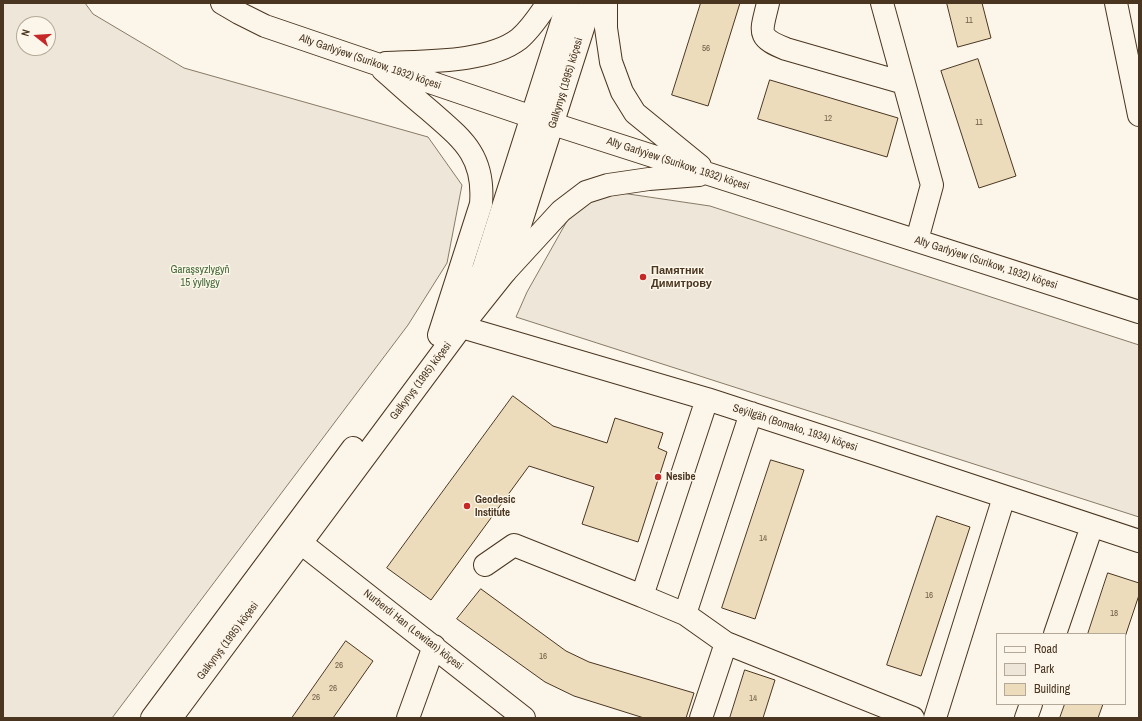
<!DOCTYPE html>
<html>
<head>
<meta charset="utf-8">
<style>
  body { margin:0 }
  #map { position:relative; width:1142px; height:721px; overflow:hidden; background:#fbf6e9; font-family:"Archivo Narrow",sans-serif }
  canvas { display:block }
  .frame { position:absolute; inset:0; border:4px solid #4a3520; pointer-events:none }
  .legend { position:absolute; left:996px; top:633px; width:130px; height:72px; box-sizing:border-box; background:#fbf6e9; border:1px solid #b4a999; margin:0; padding:5px 7px; list-style:none; font-size:12px; color:#4a3520 }
  .legend li { display:flex; align-items:center; gap:8px; height:20px }
  .legend b { width:20px; border:1px solid #b4a999 }
  .north { position:absolute; left:16px; top:16px; width:40px; height:40px; box-sizing:border-box; background:#fbf6e9; border:1px solid #b4a999; border-radius:50%; rotate:287deg; font-size:11px; font-weight:700; line-height:16px; text-align:center; color:#4a3520 }
  .north::after { content:''; display:block; margin:auto; width:14px; height:18px; background:#c62828; clip-path:polygon(50% 0,100% 100%,50% 72%,0 100%) }
</style>
</head>
<body>
<div id="map">
<canvas width="1142" height="721"></canvas>
<div class="frame"></div>
<ul class="legend">
<li><b style="height:5px;background:#fbf6e9"></b>Road</li>
<li><b style="height:11px;background:#ede6d9"></b>Park</li>
<li><b style="height:11px;background:#ecdcbc"></b>Building</li>
</ul>
<div class="north">N</div>
</div>
<script>
const g = document.querySelector('canvas').getContext('2d');
g.lineJoin = 'round';
function fill(path, color) {
  g.fillStyle = color;
  g.fill(path, 'evenodd');
}
function strokePath(path, color, width, dash) {
  g.strokeStyle = color;
  g.lineWidth = width;
  g.lineCap = dash ? 'butt' : 'round';
  g.setLineDash(dash || []);
  g.stroke(path);
}
function label(font, color, halo, rows, align = 'center') {
  g.font = font + ' "Archivo Narrow",sans-serif';
  g.lineWidth = 3;
  g.setLineDash([]);
  g.textBaseline = 'middle';
  g.strokeStyle = halo;
  g.fillStyle = color;
  for (const [text, x, y, turn = 0] of rows) {
    g.save();
    g.translate(x, y);
    g.rotate((+turn || 0) * Math.PI / 180);
    g.textAlign = isNaN(turn) ? turn : align;
    if (halo) g.strokeText(text, 0, 0);
    g.fillText(text, 0, 0);
    g.restore();
  }
}
const green = new Path2D(`
  M3,3H85L93,14L184,68L428,137L462,185L447,263L408,325L112,718H3ZM24,24H48V48H24Z
  M608,191L710,206L1139,345V517L516,317L527,292L567,221L594,197Z`);
fill(green, '#ede6d9');
strokePath(green, '#887966', 1);
const building = new Path2D(`
  M701,3H740L708,106L672,95Z
  M947,3H982L991,38L958,47Z
  M978,59L1016,176L979,188L941,71Z
  M770,80L898,118L887,157L758,119Z
  M513,396L553,426L607,443L615,418L663,433L658,448L667,452L638,542L582,524L594,487L529,466L431,600L387,568Z
  M771,460L804,470L755,619L722,608Z
  M937,516L970,527L921,676L887,665Z
  M1108,573L1139,583V595L1125,637V634H1088Z
  M481,589L566,651L589,662L694,693L686,718H644L574,696L545,682L457,619Z
  M346,641L373,661L333,718H292Z
  M745,670L775,680L763,718H730Z
  M1065,704H1103L1098,718H1060Z`);
fill(building, '#ecdcbc');
strokePath(building, '#4a3520', 1);
const minor = new Path2D(`
  M222,3L239,13L265,26L553,124L1139,312
  M606,3V28L611,62L622,92L635,113L700,166
  M768,3C761,33 756,37 786,49L904,83
  M882,3L932,185L917,240
  M1116,3L1139,115
  M386,63C424,61 488,63 519,39C531,29 539,16 548,3
  M383,70C398,83 413,97 429,110C462,139 485,155 481,204L439,335
  M505,272L561,211L586,192L608,185L649,179L699,175
  M448,323L707,399L876,454L1139,541
  M751,413L685,614L726,643L913,718
  M301,543L524,718
  M485,565L514,545L642,596L707,399
  M642,596L685,614
  M1055,634L1092,526
  M408,718L434,646
  M701,718L726,643
  M935,718L1004,497
  M1026,718L1031,704`);
const major = new Path2D(`
  M446,326L483,270L568,3
  M152,718L353,448
  M171,718L462,326L505,272L591,3`);
strokePath(minor, '#4a3520', 24);
strokePath(major, '#4a3520', 24);
strokePath(minor, '#fbf6e9', 22);
strokePath(major, '#fbf6e9', 22);
for (const [x, y, r, color] of [
  [643,277,4,"#c62828"],
  [658,477,4,"#c62828"],
  [467,506,4,"#c62828"]
]) {
  const dot = new Path2D();
  dot.arc(x, y, r, 0, 2 * Math.PI);
  g.fillStyle = color;
  g.fill(dot);
  strokePath(dot, '#fbf6e9', 1.5);
}
label('9px', '#725f47', null, [
  ["11",969,21],
  ["56",706,49],
  ["12",828,119],
  ["11",979,123],
  ["14",763,539],
  ["16",929,596],
  ["18",1114,614],
  ["16",543,657],
  ["26",339,666],
  ["26",333,689],
  ["26",316,698],
  ["14",753,699]
]);
label('11px', '#4a3520', '#fbf6e9', [
  ["Alty Garlyýew (Surikow, 1932) köçesi",370,62,19],
  ["Galkynyş (1995) köçesi",566,83,-73],
  ["Alty Garlyýew (Surikow, 1932) köçesi",678,164,18],
  ["Alty Garlyýew (Surikow, 1932) köçesi",986,263,18],
  ["Galkynyş (1995) köçesi",421,381,-53],
  ["Seýilgäh (Bomako, 1934) köçesi",795,428,18],
  ["Nurberdi Han (Lewitan) köçesi",413,630,38],
  ["Galkynyş (1995) köçesi",228,641,-53]
]);
label('11px', '#436837', '#fbf6e9', [
  ["Garaşsyzlygyň",200,270],
  ["15 ýyllygy",200,283]
]);
label('bold 11px', '#4a3520', '#fbf6e9', [
  ["Памятник",651,271],
  ["Димитрову",651,284],
  ["Nesibe",666,477],
  ["Geodesic",475,500],
  ["Institute",475,513]
], 'left');
</script>
</body>
</html>
